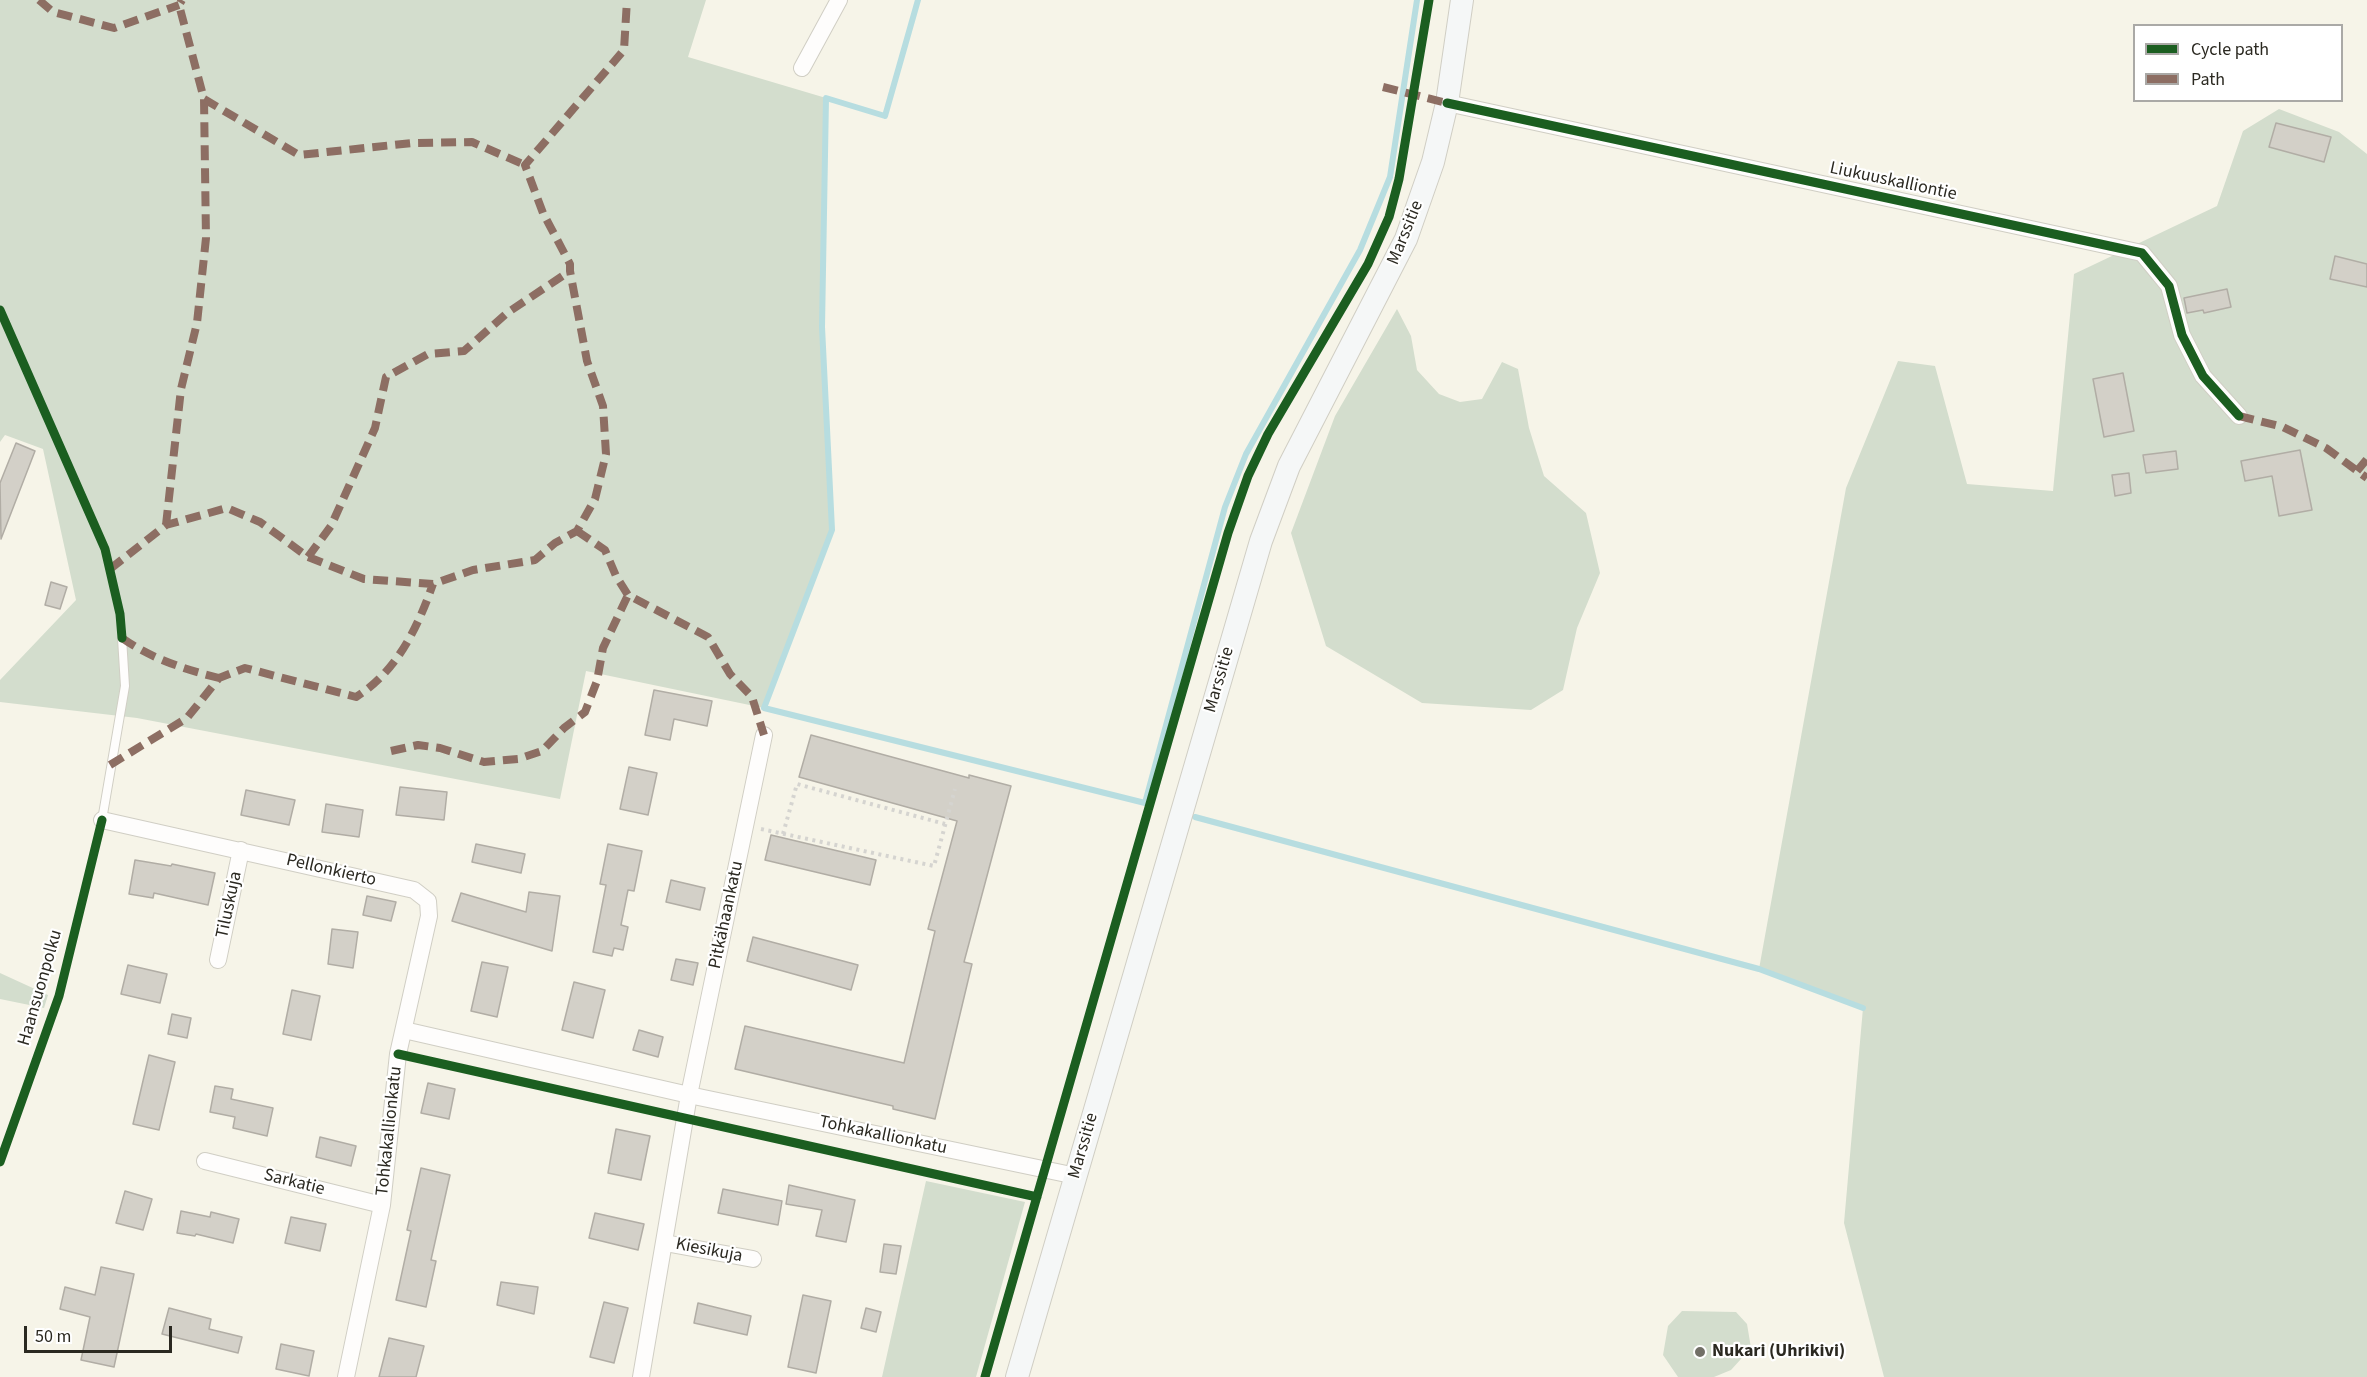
<!DOCTYPE html>
<html>
<head>
<meta charset="utf-8">
<style>
  body { margin:0 }
  #map { position:relative; width:2367px; height:1377px; overflow:hidden; background:#f6f4e8; font-family:"Source Sans 3",sans-serif }
  canvas { display:block }
  .legend { position:absolute; left:2133px; top:24px; width:210px; height:78px; box-sizing:border-box; background:#fff; border:2px solid #aaa9a6; margin:0; padding:8px 10px; list-style:none; font-size:18px; color:#2b2921 }
  .legend li { display:flex; align-items:center; gap:12px; height:30px }
  .legend b { width:30px; border:2px solid #aaa9a6 }
  .scale { position:absolute; left:24px; top:1326px; width:148px; height:27px; box-sizing:border-box; border:3px solid #2b2921; border-top:0; padding-left:8px; font-size:18px; line-height:21px; white-space:nowrap; color:#2b2921; -webkit-text-stroke:4px #fff; paint-order:stroke }
</style>
</head>
<body>
<div id="map">
<canvas width="2367" height="1377"></canvas>
<ul class="legend">
<li><b style="height:8px;background:#1b5e20"></b>Cycle path</li>
<li><b style="height:8px;background:#8d6e63"></b>Path</li>
</ul>
<div class="scale">50 m</div>
</div>
<script>
const g = document.querySelector('canvas').getContext('2d');
g.lineJoin = 'round';
function fill(path, color) {
  g.fillStyle = color;
  g.fill(path, 'evenodd');
}
function strokePath(path, color, width, dash) {
  g.strokeStyle = color;
  g.lineWidth = width;
  g.lineCap = dash ? 'butt' : 'round';
  g.setLineDash(dash || []);
  g.stroke(path);
}
function label(font, color, halo, rows, align = 'center') {
  g.font = font + ' "Source Sans 3",sans-serif';
  g.lineWidth = 4.5;
  g.setLineDash([]);
  g.textBaseline = 'middle';
  g.strokeStyle = halo;
  g.fillStyle = color;
  for (const [text, x, y, turn = 0] of rows) {
    g.save();
    g.translate(x, y);
    g.rotate((+turn || 0) * Math.PI / 180);
    g.textAlign = isNaN(turn) ? turn : align;
    if (halo) g.strokeText(text, 0, 0);
    g.fillText(text, 0, 0);
    g.restore();
  }
}
fill(new Path2D(`
  M0,0H706L688,57L826,98L822,327L832,530L764,708L586,671L560,799L137,718L0,702V680L76,600L43,449L5,435L0,442Z
  M2279,109L2339,132L2367,154V1377H1884L1844,1223L1863,1008L1759,969L1846,488L1898,361L1935,366L1967,484L2053,491L2074,274L2217,206L2243,131Z
  M1397,309L1411,336L1417,370L1439,394L1460,402L1482,399L1502,362L1518,369L1529,428L1544,476L1586,513L1600,573L1577,628L1563,690L1531,710L1422,703L1326,646L1291,533L1335,416Z
  M0,973L48,995L44,1008L0,999Z
  M926,1181L1025,1202L976,1377H882Z
  M1682,1311L1736,1312L1747,1324L1751,1348L1731,1370L1714,1377H1678L1663,1355L1668,1326Z`), '#d3ddcd');
strokePath(new Path2D(`
  M918,0L885,116L826,98L822,327L832,530L764,708L1145,803L1225,507L1246,454L1360,250L1390,177L1417,0
  M1195,817L1759,969L1863,1008`), '#b7dde0', 6);
const building = new Path2D(`
  M2276,123L2331,137L2324,162L2269,147Z
  M2335,256L2367,264V287L2330,279Z
  M2227,289L2231,307L2204,313L2203,310L2187,313L2184,298Z
  M2123,373L2134,431L2104,437L2093,379Z
  M16,443L35,451L1,539L0,483Z
  M2300,450L2312,510L2279,516L2272,476L2245,481L2241,461Z
  M2176,451L2178,469L2146,473L2143,455Z
  M2129,473L2131,493L2115,496L2112,475Z
  M51,582L67,587L60,609L45,605Z
  M654,690L712,701L707,726L674,719L670,740L645,735Z
  M811,735L969,778V775L1011,786L964,962L972,964L935,1119L893,1109V1106L735,1069L745,1026L904,1063L935,931L928,929L957,821L799,777Z
  M629,767L657,773L648,815L620,809Z
  M400,787L447,792L444,820L396,815Z
  M246,790L295,800L289,825L241,815Z
  M326,804L363,810L359,837L322,832Z
  M771,835L876,860L870,885L765,860Z
  M476,844L525,854L521,873L472,862Z
  M608,844L642,851L634,891L628,890L621,925L628,927L623,950L614,948L612,956L593,952L606,885L600,884Z
  M135,860L171,866L172,864L215,873L208,905L154,893L153,898L129,894Z
  M671,880L705,888L700,910L666,902Z
  M529,892L560,896L552,951L452,921L461,893L526,912Z
  M367,896L396,902L391,921L363,915Z
  M332,929L358,932L353,968L328,964Z
  M753,937L858,965L851,990L747,961Z
  M676,959L698,963L693,985L671,980Z
  M482,962L508,967L497,1017L471,1011Z
  M128,965L167,974L160,1003L121,994Z
  M574,982L605,990L593,1038L562,1030Z
  M292,990L320,996L311,1040L283,1034Z
  M172,1014L191,1018L187,1038L168,1034Z
  M639,1030L663,1037L658,1057L633,1050Z
  M149,1055L175,1062L159,1130L133,1124Z
  M428,1083L455,1089L449,1119L421,1113Z
  M215,1086L233,1089L231,1099L273,1108L267,1136L233,1128L235,1117L210,1112Z
  M616,1129L650,1136L641,1180L608,1173Z
  M320,1137L356,1146L351,1166L316,1157Z
  M421,1168L450,1175L431,1260L436,1261L426,1307L396,1300L411,1231L407,1230Z
  M789,1185L855,1200L846,1242L816,1236L822,1210L786,1204Z
  M723,1189L782,1201L778,1225L718,1213Z
  M125,1191L152,1199L143,1230L116,1223Z
  M181,1211L210,1217L211,1212L239,1219L233,1243L196,1234L195,1236L177,1233Z
  M595,1213L644,1224L638,1250L589,1238Z
  M291,1217L326,1224L320,1251L285,1243Z
  M884,1244L901,1246L896,1274L880,1272Z
  M101,1267L134,1274L114,1367L81,1360L90,1317L60,1309L65,1287L95,1295Z
  M501,1282L538,1287L534,1314L497,1305Z
  M803,1295L831,1301L816,1373L788,1367Z
  M604,1302L628,1308L614,1363L590,1357Z
  M698,1303L751,1316L747,1335L694,1323Z
  M169,1308L211,1319L209,1329L242,1337L238,1353L162,1334Z
  M866,1308L881,1312L876,1332L861,1328Z
  M389,1338L424,1346L416,1377H379Z
  M281,1344L314,1351L309,1376L276,1369Z`);
fill(building, '#d3d0c8');
strokePath(building, '#b1ada5', 1.5);
const service = new Path2D(`
  M102,820L125,686L122,638`);
const minor = new Path2D(`
  M802,68L839,0
  M1447,103L2142,253L2169,286L2182,335L2203,376L2239,416
  M102,820L414,890L428,901L429,916L398,1054L382,1205L346,1377
  M218,960L241,850
  M404,1030L689,1095L1076,1176
  M205,1161L382,1205
  M665,1243L753,1259
  M641,1377L689,1095L764,735`);
const secondary = new Path2D(`
  M1017,1377L1261,541L1289,466L1406,239L1433,162L1447,103L1462,0`);
strokePath(service, '#d0cec4', 10);
strokePath(minor, '#d0cec4', 18);
strokePath(secondary, '#d0cec4', 24);
strokePath(new Path2D(`
  M0,310L105,549L120,614L121,627
  M761,829L934,866L955,789
  M783,834L797,784L945,824`), '#d5d4d0', 4, [3, 4.5]);
strokePath(service, '#fefdfc', 8);
strokePath(minor, '#fefdfc', 16);
strokePath(secondary, '#f5f7f7', 22);
strokePath(new Path2D(`
  M39,0L53,12L114,28L179,5
  M1383,87L1447,103
  M204,99L299,155L412,143L472,142L525,165
  M2239,416L2283,427L2326,448L2367,478
  M2357,471L2367,459
  M166,525L181,389L197,323L206,238L204,99L179,5L182,0
  M577,531L605,550L616,576L628,595L708,637L730,674L752,697L764,735
  M308,557L331,526L375,428L386,377L428,354L464,351L507,313L570,271
  M110,569L166,525L227,508L260,522L308,557L364,579L433,584L473,570L535,560L555,543L577,531L595,499L606,454L603,406L587,361L570,271V264L543,213L525,165L624,50L627,0
  M122,638C152,659 184,669 219,678
  M391,751L418,745L440,748L484,762L518,759L542,751L564,728L585,712L597,681L603,648L628,595
  M110,765L187,718L219,678L245,668L356,697C397,671 417,629 433,584`), '#8d6e63', 8, [15, 8]);
strokePath(new Path2D(`
  M1447,103L2142,253L2169,286L2182,335L2203,376L2239,416
  M0,310L105,549L120,614L122,638
  M398,1054L1037,1197
  M0,1162L59,996L102,820
  M985,1377L1228,533L1248,476L1268,434L1368,264L1389,217L1399,179L1429,0`), '#1b5e20', 9);
for (const [x, y, r, color] of [
  [1700,1352,6,"#727067"]
]) {
  const dot = new Path2D();
  dot.arc(x, y, r, 0, 2 * Math.PI);
  g.fillStyle = color;
  g.fill(dot);
  strokePath(dot, '#fff', 2);
}
label('18px', '#2b2921', '#fff', [
  ["Liukuuskalliontie",1893,182,12],
  ["Marssitie",1406,233,-68],
  ["Marssitie",1220,680,-74],
  ["Pellonkierto",331,871,13],
  ["Tiluskuja",230,905,-78],
  ["Pitkähaankatu",727,915,-78],
  ["Haansuonpolku",41,988,-74],
  ["Tohkakallionkatu",390,1131,-84],
  ["Tohkakallionkatu",883,1136,12],
  ["Marssitie",1084,1146,-74],
  ["Sarkatie",294,1183,14],
  ["Kiesikuja",709,1251,11]
]);
label('bold 18px', '#2b2921', '#fff', [
  ["Nukari (Uhrikivi)",1712,1352]
], 'left');
</script>
</body>
</html>
